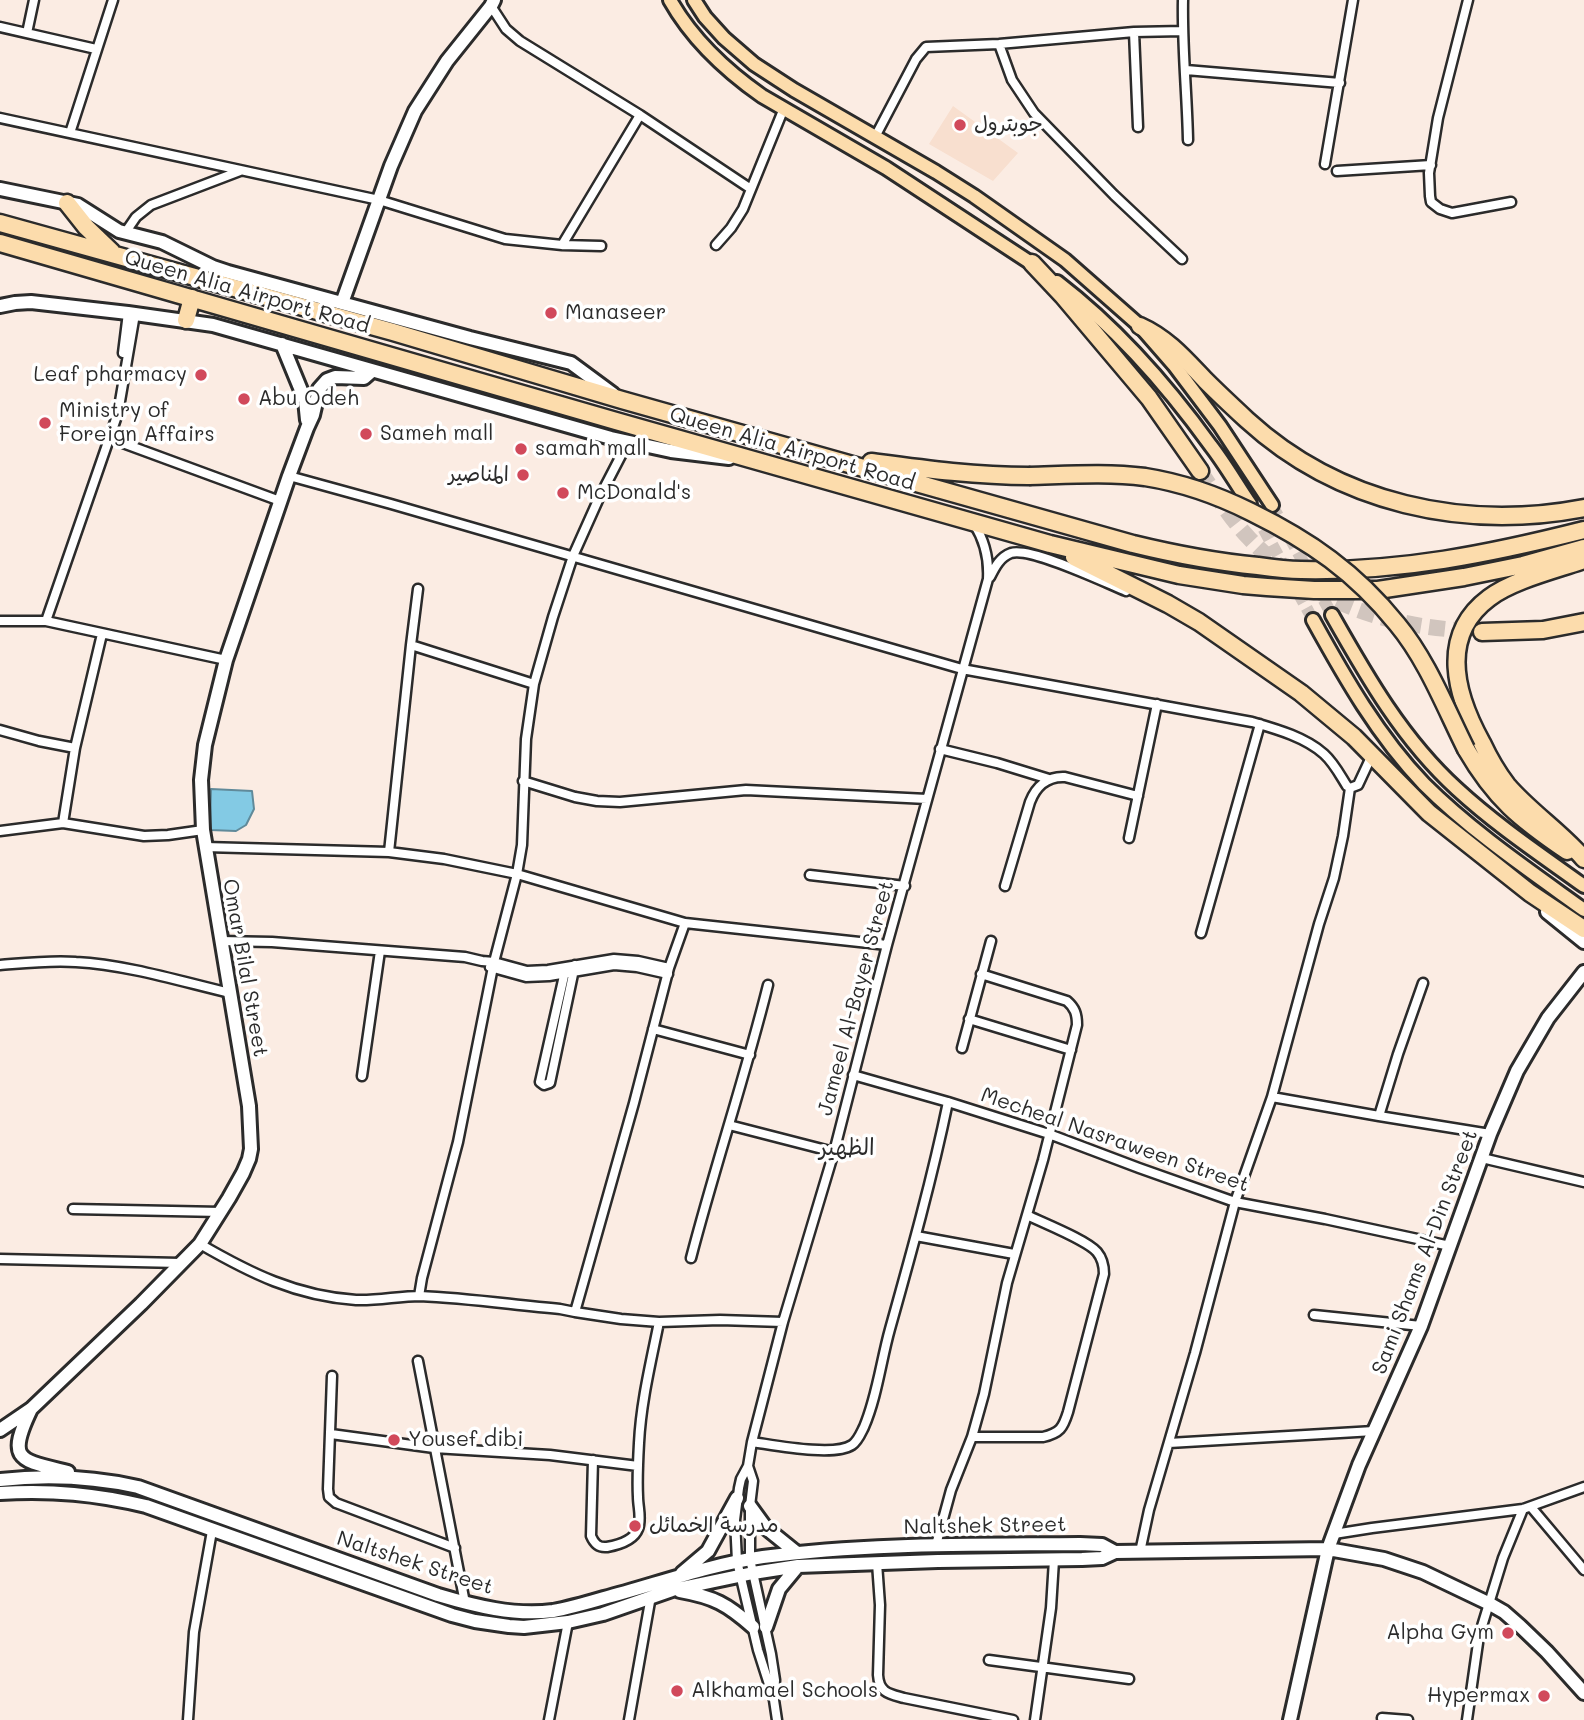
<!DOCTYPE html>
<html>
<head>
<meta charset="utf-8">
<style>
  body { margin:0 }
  canvas { display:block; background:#fbece3 }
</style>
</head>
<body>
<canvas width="1584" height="1720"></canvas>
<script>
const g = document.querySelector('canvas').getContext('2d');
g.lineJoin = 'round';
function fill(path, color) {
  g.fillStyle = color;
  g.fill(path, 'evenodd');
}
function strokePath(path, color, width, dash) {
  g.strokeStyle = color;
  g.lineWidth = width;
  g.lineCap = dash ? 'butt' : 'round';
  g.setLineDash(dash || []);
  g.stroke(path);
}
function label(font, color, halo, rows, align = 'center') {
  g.font = font + ' Mali,"Playpen Sans Arabic",sans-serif';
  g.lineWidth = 7;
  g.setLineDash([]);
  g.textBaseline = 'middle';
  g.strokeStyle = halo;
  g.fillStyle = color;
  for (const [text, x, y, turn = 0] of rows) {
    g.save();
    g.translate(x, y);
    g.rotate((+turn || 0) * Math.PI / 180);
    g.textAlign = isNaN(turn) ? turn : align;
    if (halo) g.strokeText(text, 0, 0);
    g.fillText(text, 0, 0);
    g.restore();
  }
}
fill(new Path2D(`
  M953,106L1018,153L993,181L929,144Z`), '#f8dfcf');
const water = new Path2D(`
  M211,789L252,791L254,809L246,825L236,831L210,830Z`);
fill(water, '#83cae4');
strokePath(water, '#608a9a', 2);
strokePath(new Path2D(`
  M1272,505L1332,615
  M1255,513L1313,620`), '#d1c5be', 12, [12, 6]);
strokePath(new Path2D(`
  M1200,471C1215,493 1229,517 1248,537C1287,580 1345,611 1401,622C1428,628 1455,630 1482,632`), '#d1c5be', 16, [16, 8]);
const street = new Path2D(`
  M1183,0C1182,47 1187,93 1188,140
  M1468,0L1438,118L1429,173L1430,196L1431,202L1440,209L1452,213L1511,202
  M491,6L506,29L520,41L640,115L751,189
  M0,27L96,49
  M1134,32L1138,127
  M27,33L34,0
  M999,44L1012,80L1034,113L1114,195L1182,259
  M1186,70L1340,83
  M0,118L379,200L505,239L562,245L601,246
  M70,133L113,0
  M875,137L916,59L926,47L999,44L1134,32L1183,31
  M1325,164L1353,0
  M1337,171L1431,165
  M125,233L136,217L151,205L240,171
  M562,245L640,115
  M716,245L731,228L743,209L784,108
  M123,353L128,313
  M109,438L280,501
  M289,476L391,504L962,669L1252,722C1276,729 1305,737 1324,754C1334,763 1340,775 1347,786L1350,788L1358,785L1372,755
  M990,577C995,567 1000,557 1011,553C1031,547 1104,582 1126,591
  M0,621H46L226,660
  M46,621L118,413L135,314
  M411,645L534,684
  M0,730L39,741L75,748
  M940,749L997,763L1049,779
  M523,781L575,797L597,801L620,802L746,790L927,799
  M63,823L144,836L168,835L203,830
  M0,831L63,823L75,748L102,634
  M1129,838L1157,704
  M205,847L389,852L444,859L517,874L685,923
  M389,852L411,645L418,589
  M810,875L905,886
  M1005,886L1030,802C1036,786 1048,776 1065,777L1138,796
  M1201,933L1260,724
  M220,941L272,942L465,957L482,961L494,962L527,971L548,970L614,959L638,961L669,968
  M0,965C25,963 51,960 76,962C128,965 179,981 230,993
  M490,967L526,977L549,976L614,965L637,967L668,974
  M566,967L540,1082L544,1085L550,1083L575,965
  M969,1019L1071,1050
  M653,1029L750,1055
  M962,1048L991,941
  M853,1075L948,1102L1049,1134L1139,1168L1235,1202L1325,1219L1450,1246
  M362,1076L380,951
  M1272,1097L1319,924L1334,878L1343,836L1350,788
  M1379,1116L1490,1134
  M729,1125L834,1152
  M1482,1158L1584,1182
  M73,1209L221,1212
  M916,1236L1014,1254
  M200,1244C250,1273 296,1296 356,1300C377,1301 399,1296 420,1296C467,1298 514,1305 560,1309L575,1312L634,1103L669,968L685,923L887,945
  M691,1258C715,1166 745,1077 768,985
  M0,1259L180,1263
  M419,1296L422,1278L458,1142L494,962L517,874L522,845L526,739L534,684L553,617L573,556L599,498L628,442
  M575,1312L621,1319L659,1322L720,1320L783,1322
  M1314,1315L1421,1326
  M418,1361L465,1603
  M332,1376L328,1489L329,1497L336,1503L455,1548
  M331,1434L434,1448L550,1455L638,1466
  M972,1437H1043C1060,1433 1063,1428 1068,1412L1104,1274C1104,1266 1102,1258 1097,1252C1087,1240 1043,1223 1027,1215
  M752,1442C774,1445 834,1457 852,1445C858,1441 861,1433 864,1427C877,1397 881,1361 890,1329C911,1254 932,1179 948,1102
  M1169,1443L1374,1431
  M593,1460L591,1536C594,1543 598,1548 607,1547C618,1545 634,1540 638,1529C642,1519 638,1507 638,1497C637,1479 638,1461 639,1443C641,1402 651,1362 659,1322
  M748,1466L753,1481L750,1506V1559L771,1654L775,1680L774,1700L777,1720
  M1531,1507L1584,1570
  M1334,1534L1372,1528L1523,1509L1584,1487
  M936,1545L951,1490L972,1437L984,1394L1007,1283L1043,1160L1077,1025C1077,1014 1075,1008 1067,1001L981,974
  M1140,1552L1149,1510L1195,1353L1235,1202L1272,1097L1379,1116L1398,1054L1423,983
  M877,1563L880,1605L878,1675C879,1693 890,1694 904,1698L1013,1720
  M989,1660L1129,1679
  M774,1700L758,1650L737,1561L735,1520L739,1488L741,1479L748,1466L752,1442L783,1322L834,1152L887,945L988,579C989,560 985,541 974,524
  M1382,1718L1408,1720
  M188,1720L194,1632L212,1531
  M549,1720L568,1622
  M629,1720L651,1596
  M1035,1720L1051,1608L1054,1560
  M1467,1720L1479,1636L1503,1558L1523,1509`);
const secondary = new Path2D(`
  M0,189L78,205L119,231L162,242L213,267L228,272L470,338L571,363L613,394
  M342,303L391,166L415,111L447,61L491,6L494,0
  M0,306L15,303L31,302L128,313L213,325L611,438L671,451L729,458
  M282,344L305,400L307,420
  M1547,912L1584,942
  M31,1409C6,1461 19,1460 68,1472
  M0,1430L31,1409L141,1304L200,1244L229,1198L243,1173L249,1159L251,1149L249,1106L203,830L201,780L205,745L226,660L289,476L307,428L313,415L319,389L327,380L335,377L364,378L372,371
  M0,1480C46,1475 93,1477 138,1487L438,1595C475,1606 514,1616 553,1611C570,1608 587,1603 604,1598C657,1584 708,1565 763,1557C868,1543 974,1545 1080,1544L1102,1545L1115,1552
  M0,1493C53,1490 95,1494 146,1506L452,1615L475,1621L509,1626L524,1627L568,1622L603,1614L672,1590L753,1573L798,1566L938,1561L1082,1559L1102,1558L1115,1552L1328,1549L1384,1559L1423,1572L1490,1604L1504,1612L1520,1626L1547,1652L1584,1693
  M750,1506L766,1528L797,1553
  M682,1573L708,1551L737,1498
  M680,1591C714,1597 727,1604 753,1627
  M766,1627L779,1589L798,1566
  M1290,1720L1328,1549L1359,1465L1421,1326L1490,1134L1517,1071L1548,1018L1584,972`);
const primary = new Path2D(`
  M670,0C692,39 725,70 762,96L886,168L1037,267
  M694,0L705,17L724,38L754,64L794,90L936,172L974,196L1065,260L1140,326L1174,365L1220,426L1272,505
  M1057,282C1117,328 1167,385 1211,446C1225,464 1237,485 1250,504
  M1332,615C1367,677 1403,740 1457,789C1496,825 1541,855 1584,886
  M1313,620C1345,678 1378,736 1424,784C1471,831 1530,871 1584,910`);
const highway = new Path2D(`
  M67,203L86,227L112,252
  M0,223L393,332L622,400L1133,544C1174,554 1216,562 1258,566C1272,568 1287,570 1301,570C1400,572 1489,554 1584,530
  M0,243L616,421L1050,544L1179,575L1243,585L1267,587L1314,590H1378L1464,577L1523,565L1584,548
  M1032,263L1063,296L1149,398L1200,471
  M186,320L192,298
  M1140,326C1167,338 1185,359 1205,380C1219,394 1233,407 1247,420C1339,504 1464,531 1584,508
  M871,462C924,469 975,476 1029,476
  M1074,557L1168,604L1199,622L1301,693L1354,737L1429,813L1530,893L1584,929
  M1584,560C1555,570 1513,580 1489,598C1438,636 1456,696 1482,743C1489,758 1497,772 1507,785C1530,812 1561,832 1584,859
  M1482,632L1543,630L1584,622
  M1466,749C1495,799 1520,819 1567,851`);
strokePath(street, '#2b2b2b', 13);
strokePath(secondary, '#2b2b2b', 18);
strokePath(primary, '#2b2b2b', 18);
strokePath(highway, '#2b2b2b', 21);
strokePath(street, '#fff', 8);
strokePath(secondary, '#fff', 12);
strokePath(primary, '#fcdcac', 12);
strokePath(highway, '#fcdcac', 16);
const highwayBridge = new Path2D(`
  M1029,476C1067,475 1107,472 1145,477C1183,483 1217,495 1251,512C1310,541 1355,572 1397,624C1427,660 1445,707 1466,749`);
strokePath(highwayBridge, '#2b2b2b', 21, []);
strokePath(highwayBridge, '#fcdcac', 16);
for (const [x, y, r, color] of [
  [960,125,7,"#d1495b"],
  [551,313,7,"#d1495b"],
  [201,375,7,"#d1495b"],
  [244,399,7,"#d1495b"],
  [45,423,7,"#d1495b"],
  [366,434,7,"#d1495b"],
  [521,449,7,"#d1495b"],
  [523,475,7,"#d1495b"],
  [563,493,7,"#d1495b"],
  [394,1440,7,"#d1495b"],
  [635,1526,7,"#d1495b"],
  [1508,1633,7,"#d1495b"],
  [677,1691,7,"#d1495b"],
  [1544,1696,7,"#d1495b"]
]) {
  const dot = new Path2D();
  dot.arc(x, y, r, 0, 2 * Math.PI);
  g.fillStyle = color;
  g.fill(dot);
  strokePath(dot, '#fff', 2.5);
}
label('21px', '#2b2b2b', '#fff', [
  ["جوبترول",974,125],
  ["Manaseer",565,313],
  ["Leaf pharmacy",187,375,"right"],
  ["Abu Odeh",258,399],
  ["Ministry of",59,411],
  ["Foreign Affairs",59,435],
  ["Sameh mall",380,434],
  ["samah mall",535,449],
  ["المناصير",509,475,"right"],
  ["McDonald's",577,493],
  ["Yousef dibi",408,1440],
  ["مدرسة الخمائل",649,1526],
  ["Alpha Gym",1494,1633,"right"],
  ["Alkhamael Schools",691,1691],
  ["Hypermax",1530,1696,"right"]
], 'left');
label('21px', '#2b2b2b', '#fff', [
  ["Queen Alia Airport Road",247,292,16],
  ["Queen Alia Airport Road",792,449,16],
  ["Omar Bilal Street",245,968,80],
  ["Jameel Al-Bayer Street",856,998,-75],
  ["Mecheal Nasraween Street",1115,1140,19],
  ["Sami Shams Al-Din Street",1425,1252,-69],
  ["Naltshek Street",985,1526,-1],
  ["Naltshek Street",415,1563,18]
]);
label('23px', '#2b2b2b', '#fff', [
  ["الظهير",847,1148]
]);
</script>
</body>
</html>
